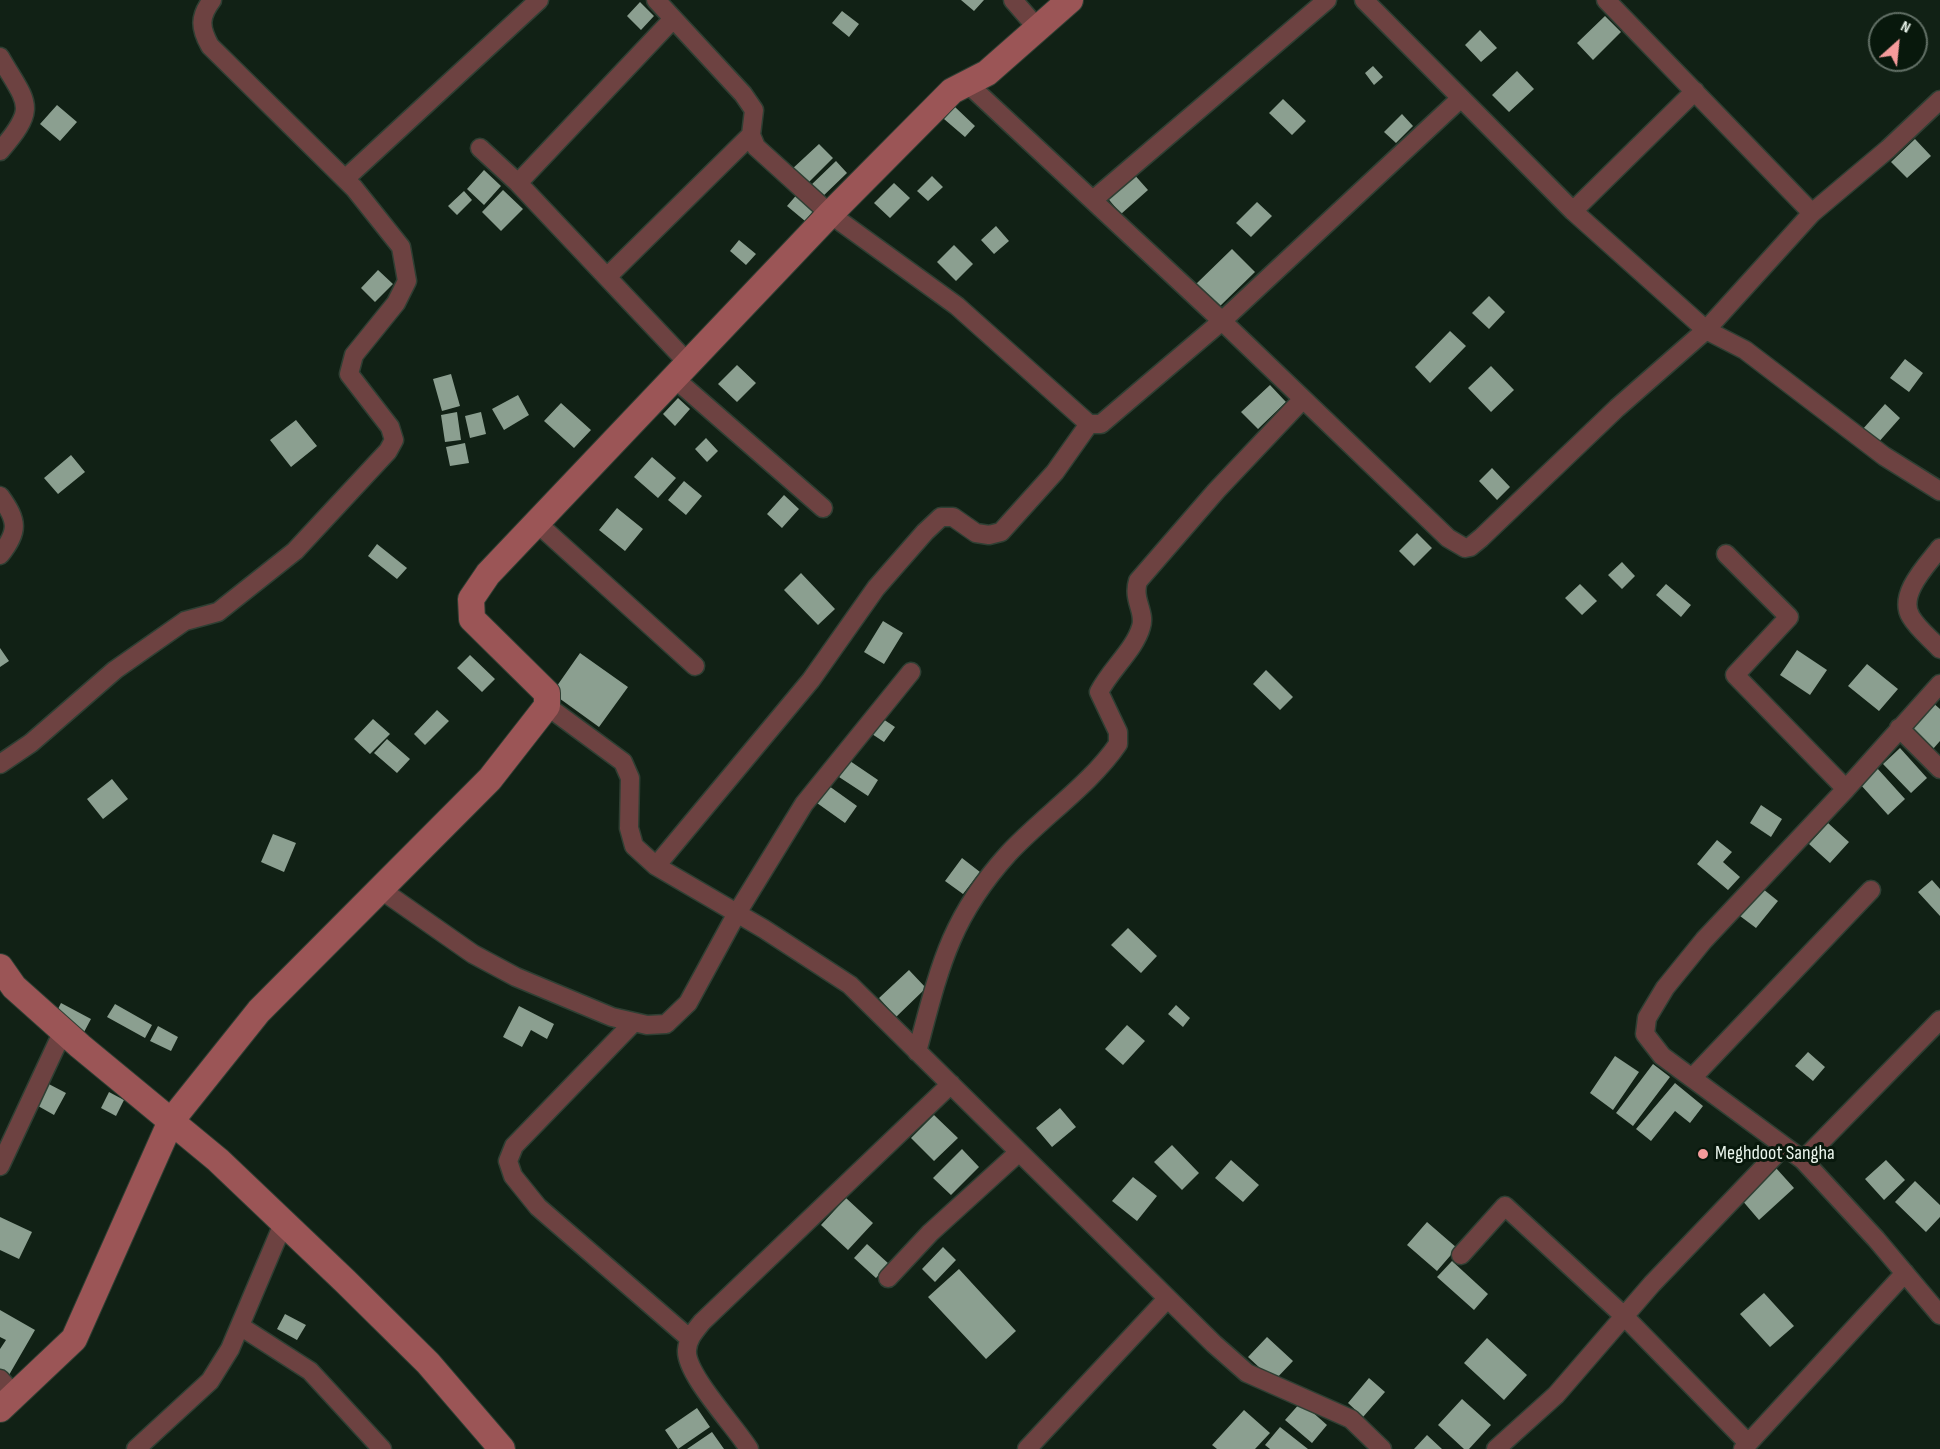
<!DOCTYPE html>
<html>
<head>
<meta charset="utf-8">
<style>
  body { margin:0 }
  #map { position:relative; width:1940px; height:1449px; overflow:hidden; background:#112115; font-family:"Sofia Sans Condensed",sans-serif }
  canvas { display:block }
  .north { position:absolute; left:1868px; top:12px; width:60px; height:60px; box-sizing:border-box; background:#08180c; border:2px solid #627066; border-radius:50%; rotate:27deg; font-size:16px; font-weight:700; line-height:24px; text-align:center; color:#eaf5ec }
  .north::after { content:''; display:block; margin:auto; width:21px; height:27px; background:#f59b9b; clip-path:polygon(50% 0,100% 100%,50% 72%,0 100%) }
</style>
</head>
<body>
<div id="map">
<canvas width="1940" height="1449"></canvas>
<div class="north">N</div>
</div>
<script>
const g = document.querySelector('canvas').getContext('2d');
g.lineJoin = 'round';
function fill(path, color) {
  g.fillStyle = color;
  g.fill(path, 'evenodd');
}
function strokePath(path, color, width, dash) {
  g.strokeStyle = color;
  g.lineWidth = width;
  g.lineCap = dash ? 'butt' : 'round';
  g.setLineDash(dash || []);
  g.stroke(path);
}
function label(font, color, halo, rows, align = 'center') {
  g.font = font + ' "Sofia Sans Condensed",sans-serif';
  g.lineWidth = 6;
  g.setLineDash([]);
  g.textBaseline = 'middle';
  g.strokeStyle = halo;
  g.fillStyle = color;
  for (const [text, x, y, turn = 0] of rows) {
    g.save();
    g.translate(x, y);
    g.rotate((+turn || 0) * Math.PI / 180);
    g.textAlign = isNaN(turn) ? turn : align;
    if (halo) g.strokeText(text, 0, 0);
    g.fillText(text, 0, 0);
    g.restore();
  }
}
fill(new Path2D(`
  M961,0H984L974,11Z
  M640,2L654,16L641,30L627,16Z
  M842,11L859,24L849,37L832,23Z
  M1605,16L1621,32L1593,60L1577,43Z
  M1480,30L1497,48L1481,62L1465,45Z
  M1373,66L1383,77L1374,85L1365,73Z
  M1517,71L1534,89L1509,112L1492,95Z
  M1283,99L1306,121L1292,135L1269,113Z
  M57,105L77,122L60,141L40,124Z
  M955,107L975,126L965,137L944,119Z
  M1402,114L1413,126L1396,143L1384,132Z
  M1915,139L1931,156L1907,178L1891,162Z
  M819,144L833,158L806,185L791,170Z
  M836,161L847,173L820,199L809,187Z
  M484,170L501,186L484,205L467,189Z
  M1132,172L1148,190L1121,214L1105,195Z
  M932,176L943,187L928,201L917,191Z
  M894,183L910,198L890,218L874,203Z
  M503,190L523,209L501,231L482,212Z
  M464,191L472,200L457,215L448,206Z
  M800,191L817,206L805,221L787,206Z
  M1257,202L1272,216L1251,237L1236,223Z
  M996,226L1009,241L994,254L981,240Z
  M739,240L756,254L746,265L730,251Z
  M954,245L973,264L956,281L937,262Z
  M1232,249L1255,272L1218,308L1195,285Z
  M378,270L393,284L375,302L361,288Z
  M1489,296L1505,312L1489,329L1472,313Z
  M1450,331L1466,346L1430,383L1415,367Z
  M1905,359L1923,373L1909,392L1890,378Z
  M737,365L756,383L737,402L718,384Z
  M1491,366L1514,390L1491,412L1468,388Z
  M451,374L460,406L442,411L433,379Z
  M1270,385L1286,402L1258,429L1241,412Z
  M518,395L529,415L504,430L492,409Z
  M678,398L690,409L675,426L663,414Z
  M561,403L591,430L574,448L544,421Z
  M1885,404L1900,418L1877,444L1862,430Z
  M457,412L461,440L445,442L441,415Z
  M481,412L486,434L470,438L465,416Z
  M296,420L317,446L291,467L270,440Z
  M706,438L718,451L707,462L695,449Z
  M465,443L469,463L450,466L446,447Z
  M71,455L85,472L58,494L44,478Z
  M652,457L676,478L658,498L634,477Z
  M1492,468L1510,487L1497,500L1479,481Z
  M684,481L702,496L686,515L668,500Z
  M784,495L799,509L782,528L767,514Z
  M617,508L643,529L625,551L599,530Z
  M1417,533L1432,548L1414,566L1399,551Z
  M377,544L407,568L397,579L368,556Z
  M1622,562L1635,576L1622,589L1608,575Z
  M801,573L835,609L818,625L784,590Z
  M1580,584L1597,601L1582,615L1565,598Z
  M1666,584L1691,605L1681,617L1656,595Z
  M883,621L903,633L884,664L864,652Z
  M0,648L9,661L0,667Z
  M1797,650L1827,670L1810,695L1780,675Z
  M580,653L628,687L599,727L552,693Z
  M470,655L495,679L482,692L457,668Z
  M1867,664L1898,689L1879,711L1848,686Z
  M1266,670L1293,697L1280,710L1253,684Z
  M1932,702L1940,709V741L1933,749L1909,728Z
  M437,710L449,721L425,745L414,734Z
  M880,717L895,727L884,742L869,732Z
  M373,719L390,734L370,754L354,739Z
  M387,739L410,759L397,773L374,753Z
  M1900,748L1927,778L1911,793L1883,764Z
  M850,761L878,780L868,796L839,777Z
  M1877,768L1905,799L1888,815L1860,784Z
  M112,779L128,799L103,819L87,799Z
  M829,786L857,806L845,823L817,803Z
  M1761,805L1782,819L1771,837L1750,823Z
  M1828,823L1849,842L1830,863L1809,844Z
  M273,834L296,843L284,872L261,862Z
  M1717,840L1732,852L1723,862L1740,877L1728,890L1697,864Z
  M962,858L980,872L963,894L945,881Z
  M1932,880L1940,889V916L1918,892Z
  M1758,885L1778,901L1756,928L1736,913Z
  M1128,928L1157,956L1141,973L1111,945Z
  M909,970L926,988L896,1017L879,998Z
  M61,1003L91,1019L83,1034L53,1019Z
  M115,1004L152,1025L145,1038L107,1017Z
  M1176,1005L1190,1018L1183,1027L1168,1014Z
  M519,1006L554,1024L547,1039L531,1030L522,1047L503,1037Z
  M1127,1025L1145,1041L1123,1065L1105,1049Z
  M158,1026L178,1037L171,1051L150,1041Z
  M1808,1052L1825,1067L1813,1081L1795,1066Z
  M1615,1056L1639,1072L1613,1110L1590,1093Z
  M1653,1064L1670,1077L1633,1126L1616,1113Z
  M43,1081L66,1093L54,1115L31,1102Z
  M1675,1083L1703,1106L1690,1123L1675,1111L1651,1141L1636,1129Z
  M109,1092L124,1100L116,1116L101,1108Z
  M1060,1108L1076,1127L1052,1147L1036,1128Z
  M934,1115L958,1138L934,1161L911,1138Z
  M1172,1145L1199,1173L1182,1190L1154,1162Z
  M962,1149L979,1167L951,1195L933,1178Z
  M1231,1160L1259,1185L1243,1202L1215,1178Z
  M1886,1160L1905,1180L1884,1200L1865,1179Z
  M1776,1168L1794,1188L1759,1220L1741,1199Z
  M1133,1177L1157,1196L1137,1221L1112,1201Z
  M1915,1181L1940,1205V1217L1926,1232L1895,1202Z
  M846,1198L873,1223L848,1250L821,1225Z
  M0,1217L32,1232L19,1259L0,1250Z
  M1427,1222L1457,1248L1437,1271L1407,1245Z
  M867,1244L889,1264L876,1278L854,1258Z
  M943,1247L956,1260L935,1282L922,1269Z
  M1452,1261L1488,1294L1474,1310L1437,1277Z
  M959,1269L1016,1331L986,1359L928,1297Z
  M1764,1293L1794,1326L1770,1347L1740,1314Z
  M0,1310L35,1330L9,1375L0,1369V1349L6,1340L0,1337Z
  M285,1314L306,1325L297,1340L277,1329Z
  M1267,1337L1293,1361L1274,1381L1248,1357Z
  M1487,1338L1527,1375L1504,1400L1464,1363Z
  M1369,1378L1385,1392L1363,1417L1348,1403Z
  M1462,1399L1491,1425L1469,1449H1464L1438,1425Z
  M1301,1402L1327,1425L1312,1443L1285,1420Z
  M697,1408L710,1427L678,1449L665,1430Z
  M1244,1410L1270,1433L1255,1449H1217L1212,1445Z
  M1280,1427L1308,1449H1270L1265,1445Z
  M712,1432L724,1449H687Z
  M1427,1435L1442,1449H1414Z`), '#8b9f90');
const street = new Path2D(`
  M656,0L743,94L754,110L751,135L756,147L830,214L957,306L1089,424H1101L1222,321L1460,99
  M1013,0L1039,30
  M1364,0L1573,211L1706,330L1812,213L1888,149L1940,100
  M1606,0L1812,213
  M0,57C27,104 39,106 0,151
  M967,83L1222,321L1448,538L1465,548L1470,547L1481,538L1617,408L1706,330L1745,350L1884,456L1940,491
  M480,148L518,183L688,363
  M345,179L539,0
  M518,183L673,19
  M1093,200L1327,0
  M1573,211L1695,91
  M607,277L751,135
  M674,378L823,508
  M0,496C18,521 19,531 0,555
  M537,523L695,666
  M1940,548C1927,565 1897,595 1911,617C1918,629 1931,639 1940,649
  M1726,554L1789,617L1735,675L1846,789
  M1940,684L1846,789L1704,940L1665,988L1647,1018L1645,1034L1662,1056L1803,1160L1876,1239L1940,1315
  M547,706L623,762L630,778L629,828L634,846L656,866L764,929L850,985L1214,1344L1247,1373L1351,1419L1382,1449
  M1899,728L1940,769
  M0,764L31,743L115,670L185,621L218,612L295,551L388,451L394,440L390,427L349,374L354,355L396,303L407,281L401,247L354,188L210,46C200,28 199,17 212,0
  M656,866L811,680L876,588L925,532L941,517H953L976,533L989,535L1001,532L1055,472L1089,424
  M380,889L473,954L516,977L612,1017L647,1025L666,1024L688,1003L737,913L804,804L911,672
  M634,1022L514,1146L508,1161L513,1176L538,1207L689,1338
  M917,1052C939,970 949,919 1008,854C1041,818 1091,784 1118,744V732L1099,692C1110,670 1135,649 1141,627C1146,612 1132,600 1138,581L1216,491L1303,399
  M1692,1078L1871,890
  M1803,1160L1940,1020
  M0,1166L63,1031
  M1461,1255L1505,1206L1624,1316L1748,1443
  M888,1278L930,1233L1018,1153
  M240,1326L310,1371L382,1449
  M0,1379L15,1396
  M136,1449L210,1381L230,1349L283,1224
  M749,1449C735,1426 685,1374 687,1350C688,1338 695,1331 702,1322L951,1084
  M1027,1449L1167,1299
  M1496,1449L1556,1395L1652,1284L1784,1146
  M1743,1449L1905,1273`);
const secondary = new Path2D(`
  M0,967L14,987L80,1046L218,1160L345,1281L428,1363L502,1449
  M0,1409L74,1339L171,1121L259,1011L490,779L547,706V693L472,619L471,599L488,574L830,214L952,91L987,73L1070,0`);
strokePath(street, '#2f3f33', 21);
strokePath(secondary, '#2f3f33', 28);
strokePath(street, '#6d4241', 18);
strokePath(secondary, '#9b5556', 26);
for (const [x, y, r, color] of [
  [1703,1154,6,"#f59b9b"]
]) {
  const dot = new Path2D();
  dot.arc(x, y, r, 0, 2 * Math.PI);
  g.fillStyle = color;
  g.fill(dot);
  strokePath(dot, '#08180c', 2);
}
label('20px', '#eaf5ec', '#08180c', [
  ["Meghdoot Sangha",1715,1154]
], 'left');
</script>
</body>
</html>
